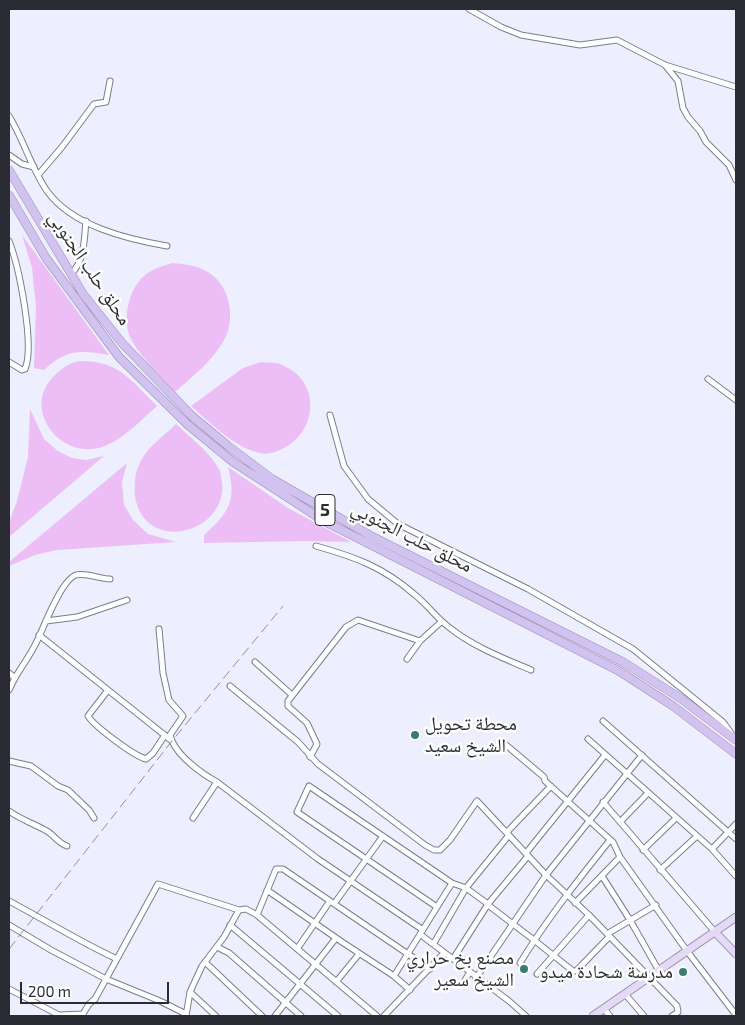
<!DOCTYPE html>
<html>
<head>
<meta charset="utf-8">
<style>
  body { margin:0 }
  #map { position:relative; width:745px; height:1025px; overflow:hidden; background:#edeffe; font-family:"Exo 2",sans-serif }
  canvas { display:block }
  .frame { position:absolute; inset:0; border:10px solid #2b2c33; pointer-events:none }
  .scale { position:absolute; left:20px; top:982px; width:149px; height:22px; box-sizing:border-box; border:2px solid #2b2c33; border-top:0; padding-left:6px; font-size:15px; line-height:18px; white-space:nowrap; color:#2b2c33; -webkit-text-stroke:4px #fdfdfd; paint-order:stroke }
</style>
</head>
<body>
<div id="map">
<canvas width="745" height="1025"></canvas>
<div class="frame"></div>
<div class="scale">200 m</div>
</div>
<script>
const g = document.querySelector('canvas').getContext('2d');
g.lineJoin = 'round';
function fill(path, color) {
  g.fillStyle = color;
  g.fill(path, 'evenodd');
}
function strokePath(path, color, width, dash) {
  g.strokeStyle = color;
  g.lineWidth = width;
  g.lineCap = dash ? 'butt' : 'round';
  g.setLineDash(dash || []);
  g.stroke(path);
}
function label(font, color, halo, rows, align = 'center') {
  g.font = font + ' "Exo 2","Noto Naskh Arabic",sans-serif';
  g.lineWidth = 5;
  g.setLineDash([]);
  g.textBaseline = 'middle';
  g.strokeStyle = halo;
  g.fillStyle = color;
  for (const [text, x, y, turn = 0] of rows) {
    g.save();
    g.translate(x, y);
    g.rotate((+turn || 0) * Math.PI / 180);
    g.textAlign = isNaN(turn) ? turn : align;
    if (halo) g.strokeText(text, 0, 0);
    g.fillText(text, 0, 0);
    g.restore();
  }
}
fill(new Path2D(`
  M22,235L109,355C79,350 67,349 44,370L34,368L36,307L32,268Z
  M172,263C184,264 195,265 206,271C230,283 237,320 223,342C211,362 192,377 175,392C160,376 143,360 132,341C121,322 128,290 144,276C152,269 163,266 172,263Z
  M79,361C118,360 131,380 157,406C141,420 125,438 105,446C62,463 21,410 53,377C62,368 67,364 79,361Z
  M261,362C267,363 275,362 280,364C284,365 287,368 290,369C322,389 314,435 282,449C276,452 267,455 260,453C233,447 211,423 191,406L243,368Z
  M30,409L44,439L58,451L72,458L86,460L104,456L9,537V522L17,501L28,457Z
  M176,424C189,436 213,455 220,471C221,474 221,479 222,482C228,534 144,555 135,496C134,483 135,470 142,459C149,446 165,435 176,424Z
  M127,463L122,482L124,505L133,520L148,534L176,542L57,550L35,555L9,566V562Z
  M228,467L288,508L351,542L306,541L204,543V535C229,513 237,500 228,467Z`), '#edbef6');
const minor = new Path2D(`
  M469,9L501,27L521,35L580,45L617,40L665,65L736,87
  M665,65L678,81L683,108L688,117L700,131L706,142L729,165L736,180
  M9,116C24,140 31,168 47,191C72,226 127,239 167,246
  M9,155L22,164L34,167
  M38,175L62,147L94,104L106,102L110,81
  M9,241C19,266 35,346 25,369L22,370L9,362
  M71,274C85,260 84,240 86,221
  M708,379L736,400
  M330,415L344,466L368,499L398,524L528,589L633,649L723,722L731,733
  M316,546C355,557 383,567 414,594C427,604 436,618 450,628C474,647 503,658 531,670
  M46,621L77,617L127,600
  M159,629L163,673L169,700L183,716L170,735L172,741
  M39,635L172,741C179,757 202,774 217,782L318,859L423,930
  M407,659L420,641L441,622
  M255,662L292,695
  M9,673L15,678L9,690
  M15,678C22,666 31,654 37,641C44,627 61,580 76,575C86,572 99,579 110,579
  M230,686L298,742L318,764L425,845L434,850H440L450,840L477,801L546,875L589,915L677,1006L678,1012L672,1016
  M108,690L88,716C94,726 134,756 146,759L153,753L165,735
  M603,721L736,839
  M588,739L712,849L736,876
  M506,745L544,777L545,781L613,842L620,857L687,951L736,1015
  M310,757L317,744L307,723L288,706V701L346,627L358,620L420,641
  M9,761L31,766L58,786L68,790L89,810L94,818
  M603,802L715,932
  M9,811C20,819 32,823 45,830C54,834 56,842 67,846
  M193,818L217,782
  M620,822L648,793
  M507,832L551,786
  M712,849L736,824
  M643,850L676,818
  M526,853L605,755
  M660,870L697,836
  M602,876L630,920L659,971
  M267,890L342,942L394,976L410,990
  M9,901C45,920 80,942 117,959
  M575,903L620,857
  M334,904L383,836
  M488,905L534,940L573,971H576L609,937
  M437,907L297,812L309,786L452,883L466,888L488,904
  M257,915L276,869H283L430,969
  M9,925L51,950L106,979L160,1001L186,1014
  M230,925L338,1016
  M607,934L656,905
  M421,935L509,1001L526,1016
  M434,943L466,888L509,835
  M217,947L229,953L301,1016
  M297,949L330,901
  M453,959L488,904L528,856
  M205,962L262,1016
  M520,963C547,919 578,880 610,840
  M537,974L589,915
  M394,976L452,883
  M476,978L546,875L642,755
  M465,980L470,972
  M336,982L359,954
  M9,989L59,1015L83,1014L81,1016
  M190,992L216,1016
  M625,994L644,1016
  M604,1009L610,1016
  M83,1014L89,1004L95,999L158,884L239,910
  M186,1016L190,992L202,966L224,937L239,910L246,909L257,915L377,1016
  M275,1016L336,938
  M384,1016L444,953`);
const major = new Path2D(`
  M715,932L736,954
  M593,1016L736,917`);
const highway = new Path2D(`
  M9,170L83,294L122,343L192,416L228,446L272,479L371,536L623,662L680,698L736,740
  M9,195L46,258L119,357L188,425L233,462L324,521L619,671L673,706L736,754`);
strokePath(minor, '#7b7d8e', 7);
strokePath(major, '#988eae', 9);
strokePath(highway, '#988eae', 9);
strokePath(minor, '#fff', 5);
strokePath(major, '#e4daf6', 7);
strokePath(highway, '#d2c2f0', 8);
strokePath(new Path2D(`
  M9,949L172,741L283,606`), '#8e8f9a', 1, [10, 5]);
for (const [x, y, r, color] of [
  [415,735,5,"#387d72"],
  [524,969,5,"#387d72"],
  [683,972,5,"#387d72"]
]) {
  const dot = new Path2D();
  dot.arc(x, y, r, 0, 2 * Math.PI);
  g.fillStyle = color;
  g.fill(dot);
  strokePath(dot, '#fdfdfd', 2);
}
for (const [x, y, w] of [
  [325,510,20]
]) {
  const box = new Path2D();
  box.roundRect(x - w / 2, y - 15.5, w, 31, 4);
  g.fillStyle = '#fdfdfd';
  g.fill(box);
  strokePath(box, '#2b2c33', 1);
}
label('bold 18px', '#2b2c33', null, [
  ["5",325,510]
]);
label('19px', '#2b2c33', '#fdfdfd', [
  ["محلق حلب الجنوبي",90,268,56],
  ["محلق حلب الجنوبي",412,537,27]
]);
label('19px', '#2b2c33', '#fdfdfd', [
  ["محطة تحويل",425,724,"left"],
  ["الشيخ سعيد",425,746,"left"],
  ["مصنع بخ حراري",514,958],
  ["الشيخ سعير",514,980],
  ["مدرسة شحادة ميدو",673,972]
], 'right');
</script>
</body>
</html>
